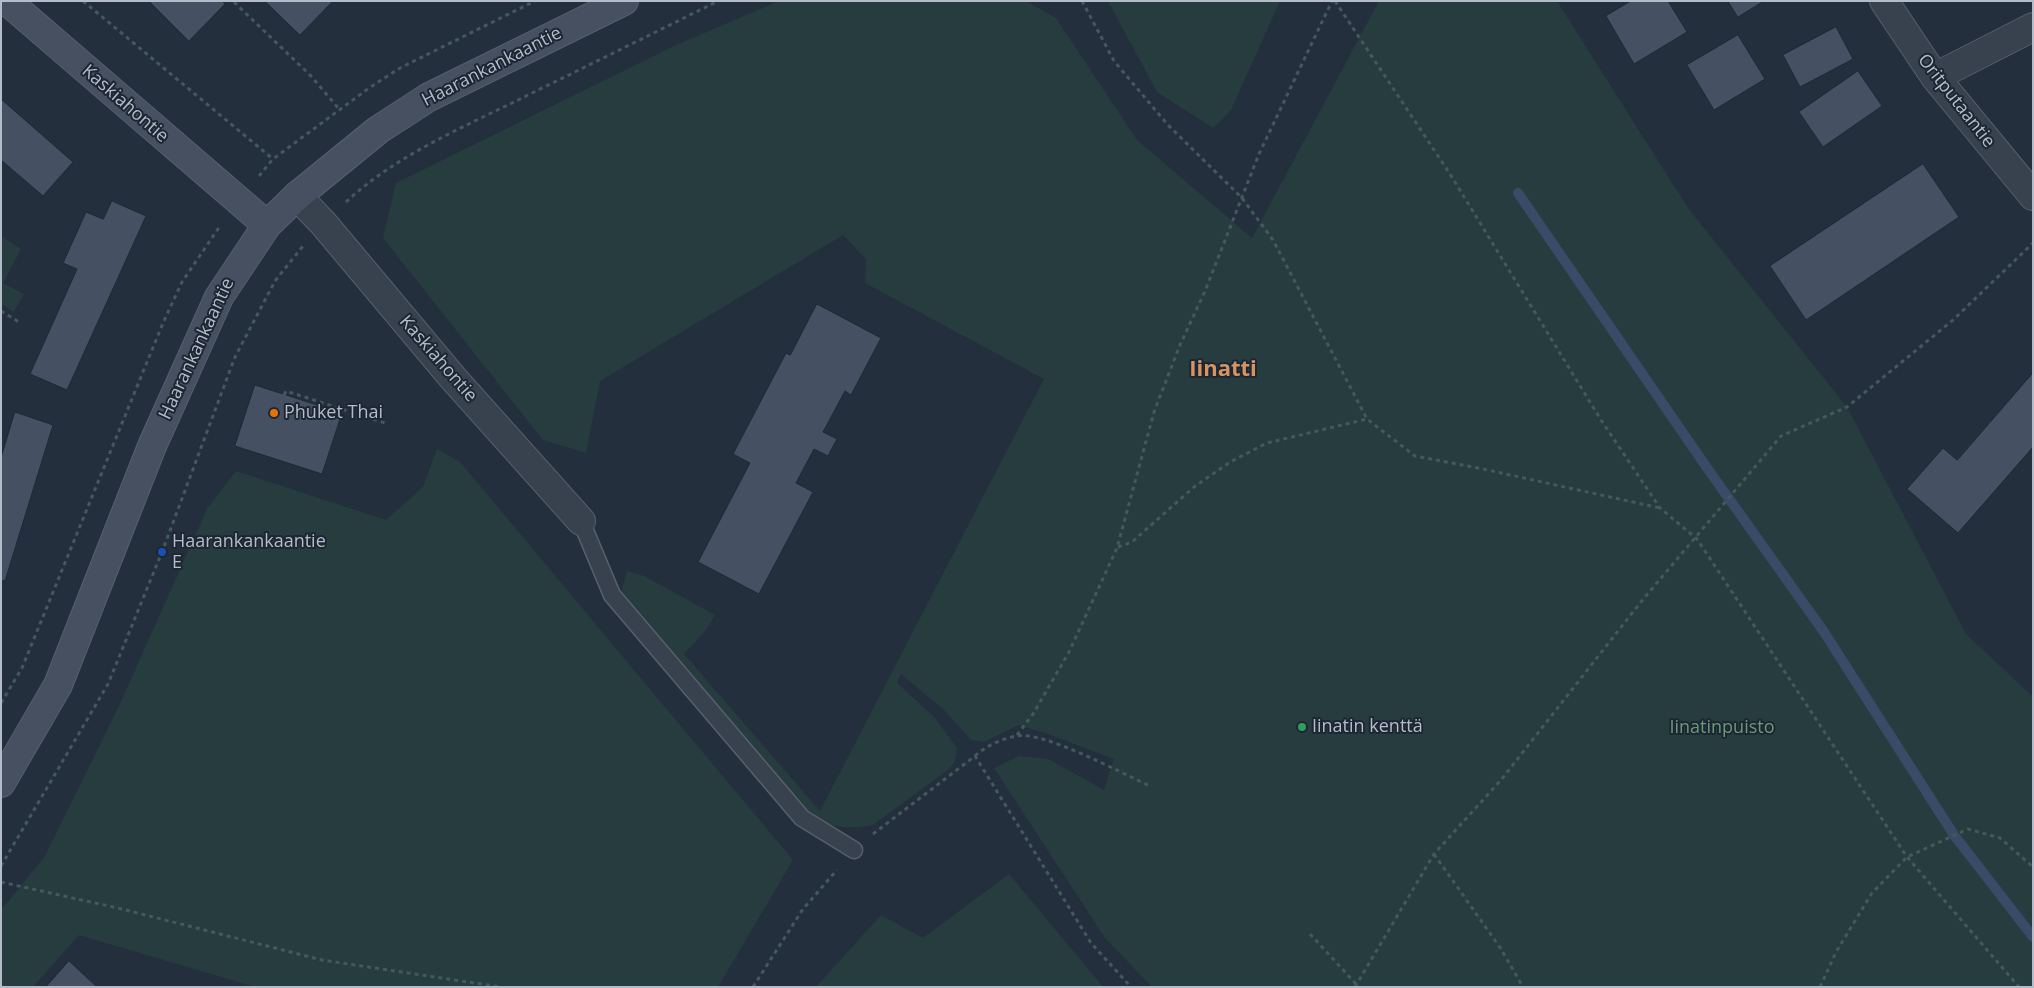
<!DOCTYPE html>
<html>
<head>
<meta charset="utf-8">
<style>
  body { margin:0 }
  #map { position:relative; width:2034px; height:988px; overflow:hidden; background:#242f3e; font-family:"Open Sans",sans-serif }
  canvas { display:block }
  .frame { position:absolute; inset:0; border:2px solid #b4bcc9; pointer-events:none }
</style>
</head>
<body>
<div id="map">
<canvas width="2034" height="988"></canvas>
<div class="frame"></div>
</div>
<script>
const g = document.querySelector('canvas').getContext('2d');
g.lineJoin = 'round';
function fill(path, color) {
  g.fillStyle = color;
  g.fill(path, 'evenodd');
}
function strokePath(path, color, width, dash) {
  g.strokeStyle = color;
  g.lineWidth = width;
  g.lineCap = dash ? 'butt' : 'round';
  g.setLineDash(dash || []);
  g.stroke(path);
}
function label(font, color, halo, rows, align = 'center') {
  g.font = font + ' "Open Sans",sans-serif';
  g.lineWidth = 4;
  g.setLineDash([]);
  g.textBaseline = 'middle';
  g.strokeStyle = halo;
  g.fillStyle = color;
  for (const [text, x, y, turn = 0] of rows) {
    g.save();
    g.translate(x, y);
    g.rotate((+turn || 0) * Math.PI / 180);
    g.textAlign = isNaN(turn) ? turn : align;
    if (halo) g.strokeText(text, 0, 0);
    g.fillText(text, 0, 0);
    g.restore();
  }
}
fill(new Path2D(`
  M779,1H1026L1056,18L1137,140L1252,238L1379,1H1557L1688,208L1847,407L1966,634L2033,697V987H1152L1105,938L994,768L1019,756L1048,759L1104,790L1114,759L1045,733L1018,725L984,742L971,740L943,709L901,674L897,683L934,717L957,748L955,761L949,769L873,825C846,830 828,828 806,810L625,599L622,590L627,571L644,576L715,615L706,630L684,654L820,811L1044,379L865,283L866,259L843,235L600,381L586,453L543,440L383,238L396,183L674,46Z
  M1108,1H1280L1231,110L1213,128L1157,92Z
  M1,236L21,249L3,283L24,294L14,312L1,304Z
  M437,449L460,462L793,860L718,987H255L79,935L33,987H1V910L45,856L119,706L207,509L236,471L386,520L423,487Z
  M1009,874L1103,987H816L881,915L923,938Z`), '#263c3f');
strokePath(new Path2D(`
  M1518,193L1705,465L1824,632L1954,835L2033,937`), '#394c67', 10);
const building = new Path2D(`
  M149,1H222L225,4L189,41Z
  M265,1H333L300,35Z
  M1631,1H1668L1687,32L1634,64L1606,16Z
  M1728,1H1764L1738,17Z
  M1836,27L1853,59L1800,87L1783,55Z
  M1738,35L1765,79L1714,110L1687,65Z
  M1858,71L1882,106L1823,147L1799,112Z
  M1,99L73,162L43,196L1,160Z
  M1923,164L1959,217L1806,320L1770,266Z
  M112,201L146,216L67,390L30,374L77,269L63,263L86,212L103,219Z
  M817,304L881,338L851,395L845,391L823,432L837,439L828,456L814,449L796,483L813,492L759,594L698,562L750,463L733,454L786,353L790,355Z
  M2033,373V447L1958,533L1907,489L1943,448L1957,460Z
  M255,385L342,413L322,474L235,446Z
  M15,412L53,425L5,581L1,580V458Z
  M69,961L97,987H46Z`);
fill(building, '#455162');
strokePath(building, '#1f2835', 1);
const lane = new Path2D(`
  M581,521L612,595L802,818L854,850`);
const street = new Path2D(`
  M1884,1L1935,77L2033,196
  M1935,77L2033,27
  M297,196L323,223L453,378L581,521`);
const secondary = new Path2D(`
  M7,1L267,225
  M1,783L58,685L152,446L219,297L267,225L297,196L378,130L429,97L624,1`);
strokePath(lane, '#565f6c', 19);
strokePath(street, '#565f6c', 30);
strokePath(secondary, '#565f6c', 30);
strokePath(new Path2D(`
  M83,1L273,159
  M1082,1L1114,61L1168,125L1242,198L1273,240L1367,419L1415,456L1483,469L1660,508
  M1335,1L1450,174L1601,420L1660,508L1697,539L1907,857L2019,987
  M234,2L311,76L339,109
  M259,176L273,159L369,88L400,68L535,1
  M346,202C394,157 459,129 518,100C585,67 652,34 718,1
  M1,311L19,322
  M284,395L286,391L385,423
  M1118,547L1132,542L1194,487L1230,462L1267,443L1367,419
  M1,703L22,668L163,323L182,282L220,226
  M1017,735L1033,714L1069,652L1117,548L1154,412L1180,345L1205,291L1259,154L1332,1
  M975,756C986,746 1001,739 1016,736C1042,730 1121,773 1148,785
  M873,834L975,756L1091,943L1131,987
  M1434,854L1501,949L1523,987
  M1,866L108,684L162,552L235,357L275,281L303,246
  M1,882L122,909L322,960L501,987
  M1310,934L1357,985
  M753,987L803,909L837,870
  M1355,987L1434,854L1501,780L1640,603L1781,436L1847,407L1953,320L2033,243
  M1820,987L1836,952L1872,893L1907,857L1968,829L2000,838L2033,867`), '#44595c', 3, [4, 4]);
strokePath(lane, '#38414e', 16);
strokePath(street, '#38414e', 28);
strokePath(secondary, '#465061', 28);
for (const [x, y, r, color] of [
  [274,413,5,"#e8710a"],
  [162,552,5,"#1a4fb4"],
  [1302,727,5,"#2e9e5b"]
]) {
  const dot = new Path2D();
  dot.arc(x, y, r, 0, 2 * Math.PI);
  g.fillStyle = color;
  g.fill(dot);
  strokePath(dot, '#1d2633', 2);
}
label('18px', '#b4bcc9', '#1d2633', [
  ["Haarankankaantie",492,67,-27],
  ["Oritputaantie",1956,101,52],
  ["Kaskiahontie",125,104,41],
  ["Haarankankaantie",197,349,-65],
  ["Kaskiahontie",438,359,49]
]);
label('18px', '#b4bcc9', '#1d2633', [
  ["Phuket Thai",284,413],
  ["Haarankankaantie",172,542],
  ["E",172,563],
  ["Iinatin kenttä",1312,727]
], 'left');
label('18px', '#6b9a76', '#1d2633', [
  ["Iinatinpuisto",1722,728]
]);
label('bold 22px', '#d59563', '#1d2633', [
  ["Iinatti",1223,370]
]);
</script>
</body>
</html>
